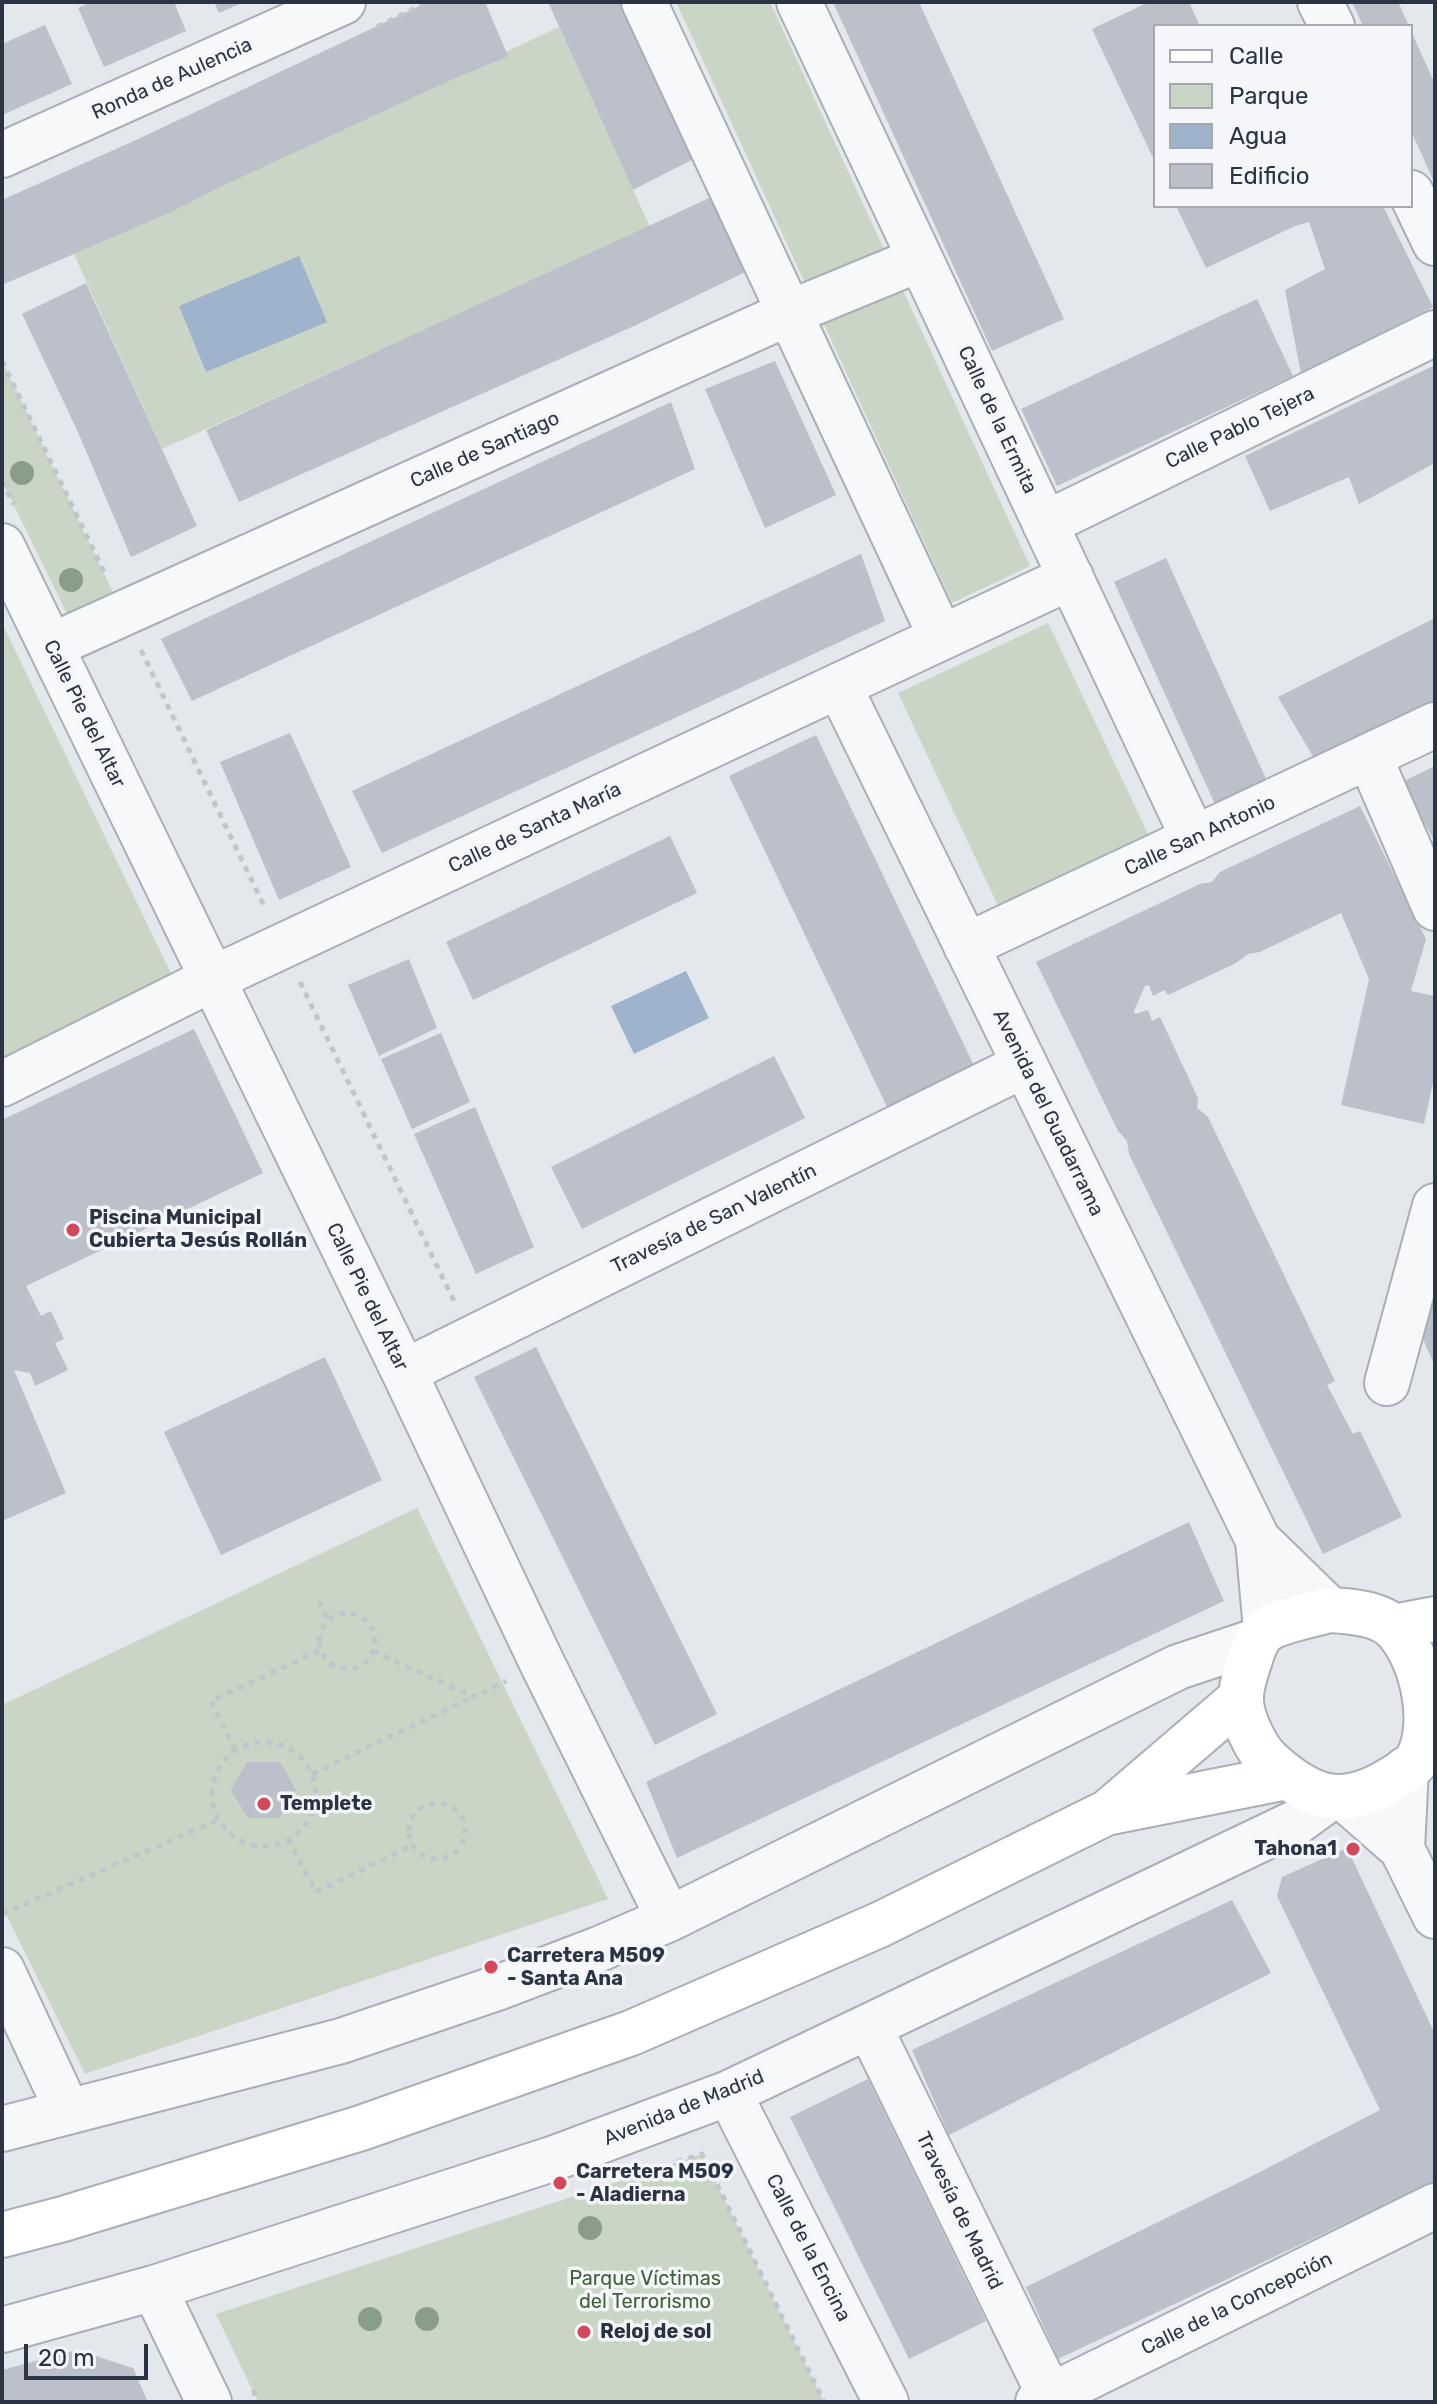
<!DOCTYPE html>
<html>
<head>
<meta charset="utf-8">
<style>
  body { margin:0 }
  #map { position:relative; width:1437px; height:2404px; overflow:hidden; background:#e4e7ec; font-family:Rubik,sans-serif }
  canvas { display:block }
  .frame { position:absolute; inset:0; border:4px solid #2b3445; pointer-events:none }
  .legend { position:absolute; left:1153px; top:24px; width:260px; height:184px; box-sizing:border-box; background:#f4f6f9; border:2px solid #a4a8b1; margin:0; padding:10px 14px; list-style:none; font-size:24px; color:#2b3445 }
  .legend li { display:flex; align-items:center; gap:16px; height:40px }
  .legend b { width:40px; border:2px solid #a4a8b1 }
  .scale { position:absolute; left:24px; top:2344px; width:124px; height:36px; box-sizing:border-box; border:4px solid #2b3445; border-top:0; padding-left:10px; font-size:24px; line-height:28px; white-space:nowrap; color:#2b3445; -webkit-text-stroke:6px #f4f6f9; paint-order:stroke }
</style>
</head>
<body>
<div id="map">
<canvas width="1437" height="2404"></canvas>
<div class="frame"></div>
<ul class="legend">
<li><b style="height:10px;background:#fff"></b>Calle</li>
<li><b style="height:22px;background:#c9d6c5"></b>Parque</li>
<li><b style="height:22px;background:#9fb4cc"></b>Agua</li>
<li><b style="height:22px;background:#bbc0ca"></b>Edificio</li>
</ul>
<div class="scale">20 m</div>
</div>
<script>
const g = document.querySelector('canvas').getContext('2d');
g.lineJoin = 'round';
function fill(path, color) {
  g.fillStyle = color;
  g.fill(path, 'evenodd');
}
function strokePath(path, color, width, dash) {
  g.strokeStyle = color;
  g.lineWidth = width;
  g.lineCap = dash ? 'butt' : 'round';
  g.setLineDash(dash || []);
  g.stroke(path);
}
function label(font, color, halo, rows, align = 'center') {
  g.font = font + ' Rubik,sans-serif';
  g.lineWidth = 7;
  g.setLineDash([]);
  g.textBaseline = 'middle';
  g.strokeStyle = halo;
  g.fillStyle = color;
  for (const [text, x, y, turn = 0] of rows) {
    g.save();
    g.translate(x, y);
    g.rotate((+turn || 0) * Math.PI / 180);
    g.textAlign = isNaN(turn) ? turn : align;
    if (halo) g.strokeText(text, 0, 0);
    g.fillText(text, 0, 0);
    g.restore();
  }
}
fill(new Path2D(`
  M676,2H770L1030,566L952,603Z
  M559,27L650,227L162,449L74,254Z
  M2,361L123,613L77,634L2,481Z
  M2,623L178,988L2,1072Z
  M1048,623L1150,838L999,908L898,693Z
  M417,1508L608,1899L85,2074L2,1906V1705Z
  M702,2154L824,2402H258L216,2314Z`), '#c9d6c5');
fill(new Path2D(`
  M299,256L327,322L206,372L179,306Z
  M686,971L709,1018L634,1054L611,1006Z`), '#9fb4cc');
fill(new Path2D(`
  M91,2H174L186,31L104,67L78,8Z
  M214,2H244L219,13Z
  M428,2H485L508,56L451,80L222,186L169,213L2,285V200L136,140Z
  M548,2H644L713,149L633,190Z
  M833,2H919L1064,319L992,351Z
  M1149,2H1189L1200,26H1155V162L1092,29Z
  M1352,2H1398L1409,26H1363Z
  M45,25L72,84L2,115V44Z
  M1411,31L1435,84V184L1411,131Z
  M731,188L766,262L634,326L239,502L206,430Z
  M1176,206H1383L1433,307L1301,374L1285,290L1325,269L1309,222L1295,226L1206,268Z
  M86,283L197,526L131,557L77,430L22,314Z
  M1257,299L1293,376L1057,486L1021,409Z
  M775,361L836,495L765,528L705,389Z
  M1435,365V463L1359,504L1349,477L1270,511L1245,456Z
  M671,402L695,469L192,701L161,639Z
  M861,554L885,621L382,853L352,791Z
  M1166,558L1271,790L1219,813L1114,582Z
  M1435,618V712L1322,772L1278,697Z
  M290,733L351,867L279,900L220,762Z
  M816,735L977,1072L890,1113L729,776Z
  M1435,766V842L1402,782Z
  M1360,806L1426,939L1411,991L1435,996V1073L1424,1124L1341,1105L1369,979L1341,913L1260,952L1248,954L1236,963L1168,995L1164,990L1153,996L1149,985L1145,986L1134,1011L1135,1014L1148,1010L1152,1021L1160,1017L1198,1098L1197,1108L1208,1117L1335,1381L1327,1385L1353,1434L1360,1431L1402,1517L1323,1554L1129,1154L1127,1141L1118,1131L1036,962L1200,884L1212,882L1220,872Z
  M670,836L697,893L473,1000L446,942Z
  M409,959L437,1028L379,1056L348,985Z
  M194,1029L263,1173L26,1286L41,1316L51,1311L64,1339L55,1343L68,1370L35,1386L30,1373L14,1370L66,1493L2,1521V1120Z
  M441,1033L470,1102L412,1129L381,1059Z
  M774,1056L805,1118L582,1229L551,1167Z
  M475,1107L534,1247L476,1274L414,1134Z
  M1434,1298H1435V1366L1422,1337Z
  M536,1347L717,1714L655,1745L474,1377Z
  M325,1357L382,1480L221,1555L164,1432Z
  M1189,1522L1224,1601L677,1858L646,1782Z
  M247,1762H280L296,1790L280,1818H248L231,1790Z
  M1347,1848L1435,2034V2181L1058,2359L1026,2287L1252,2176L1380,2110L1277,1896L1282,1877Z
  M1232,1900L1271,1973L949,2135L912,2050Z
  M868,2079L986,2321L909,2359L790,2117Z
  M77,2350L133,2368L148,2402H2V2370Z`), '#bbc0ca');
const street = new Path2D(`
  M644,2L941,637
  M799,2L1194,839
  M1320,2L1332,26
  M2,155L343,2
  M1411,193L1435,243
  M1045,524L1435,333
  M2,546L404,1372L542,1663L669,1919
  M51,646L789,313L920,259
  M839,686L1258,1540L1266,1630
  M1369,756L1435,908
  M966,946L1435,725
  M2,1084L212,979L1071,577
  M404,1372L1024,1065
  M1387,1383L1435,1206
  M1258,1540L1330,1610
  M1344,1798L1402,1849L1435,1916
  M1402,1849L1406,1769
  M2,1970L68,2112
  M869,2026L1050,2396
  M729,2093L886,2402
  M2,2129L341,2041L497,1988L599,1949L669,1919L1178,1667L1256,1641
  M154,2288L209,2402
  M2,2330L154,2288L552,2159L729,2093L1297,1822L1330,1798
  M1038,2402L1435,2206`);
const secondary = new Path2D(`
  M1330,1610C1349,1611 1378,1613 1393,1627C1422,1655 1437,1722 1418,1758C1413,1768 1399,1774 1390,1780C1341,1810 1310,1798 1270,1762C1256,1750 1240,1716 1241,1697C1241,1684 1247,1669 1251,1656C1254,1647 1258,1636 1266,1630C1279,1621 1314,1614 1330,1610Z
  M1393,1627L1435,1619
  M1108,1812L1240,1699
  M2,2235L63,2219L361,2128L631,2033L879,1925L1106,1813L1287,1777`);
strokePath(street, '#a9aeb7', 48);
strokePath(secondary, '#a9aeb7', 48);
strokePath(new Path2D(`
  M377,27L428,2
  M2,361L106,576
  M2,481L14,505
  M141,650L265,908
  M300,982L454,1301
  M319,1601L328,1620
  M319 1641a28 28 0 1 1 56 0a28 28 0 1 1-56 0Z
  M373,1651L474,1697L506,1681
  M212 1794a52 52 0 1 1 104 0a52 52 0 1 1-104 0Z
  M235,1750L211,1701L320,1650
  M312,1774L473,1697
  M409 1831a28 28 0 1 1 56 0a28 28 0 1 1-56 0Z
  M288,1839L316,1892L413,1845
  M2,1914L220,1819
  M677,2162L702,2154L824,2402
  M253,2390L258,2402`), '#c2c5cb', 5, [6, 6]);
strokePath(street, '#f7f8fa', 44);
strokePath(secondary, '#fff', 44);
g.fillStyle = '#899d89';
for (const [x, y] of [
  [22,473],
  [71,580],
  [590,2228],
  [370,2319],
  [427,2319]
]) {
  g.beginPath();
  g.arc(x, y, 12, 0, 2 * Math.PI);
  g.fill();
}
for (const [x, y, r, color] of [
  [73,1230,8,"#d1495b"],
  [264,1804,8,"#d1495b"],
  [1353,1849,8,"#d1495b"],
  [491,1967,8,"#d1495b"],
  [560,2183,8,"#d1495b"],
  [584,2332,8,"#d1495b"]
]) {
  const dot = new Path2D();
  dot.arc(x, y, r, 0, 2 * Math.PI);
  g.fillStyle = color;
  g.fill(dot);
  strokePath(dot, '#f4f6f9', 3);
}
label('20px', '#2b3445', '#f4f6f9', [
  ["Ronda de Aulencia",172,79,-24],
  ["Calle de la Ermita",997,420,65],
  ["Calle Pablo Tejera",1240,428,-26],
  ["Calle de Santiago",485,450,-24],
  ["Calle Pie del Altar",84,714,64],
  ["Calle de Santa María",535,828,-25],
  ["Calle San Antonio",1200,836,-25],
  ["Avenida del Guadarrama",1048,1113,64],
  ["Travesía de San Valentín",714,1219,-26],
  ["Calle Pie del Altar",367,1297,64],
  ["Avenida de Madrid",684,2108,-22],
  ["Travesía de Madrid",959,2211,64],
  ["Calle de la Encina",808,2248,63],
  ["Calle de la Concepción",1237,2304,-26]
]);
label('bold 20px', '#2b3445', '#f4f6f9', [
  ["Piscina Municipal",89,1218],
  ["Cubierta Jesús Rollán",89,1241],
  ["Templete",280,1804],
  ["Tahona1",1337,1849,"right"],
  ["Carretera M509",507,1956],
  ["- Santa Ana",507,1979],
  ["Carretera M509",576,2172],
  ["- Aladierna",576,2195],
  ["Reloj de sol",600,2332]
], 'left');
label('20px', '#3f6138', '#f4f6f9', [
  ["Parque Víctimas",645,2279],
  ["del Terrorismo",645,2302]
]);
</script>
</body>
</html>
